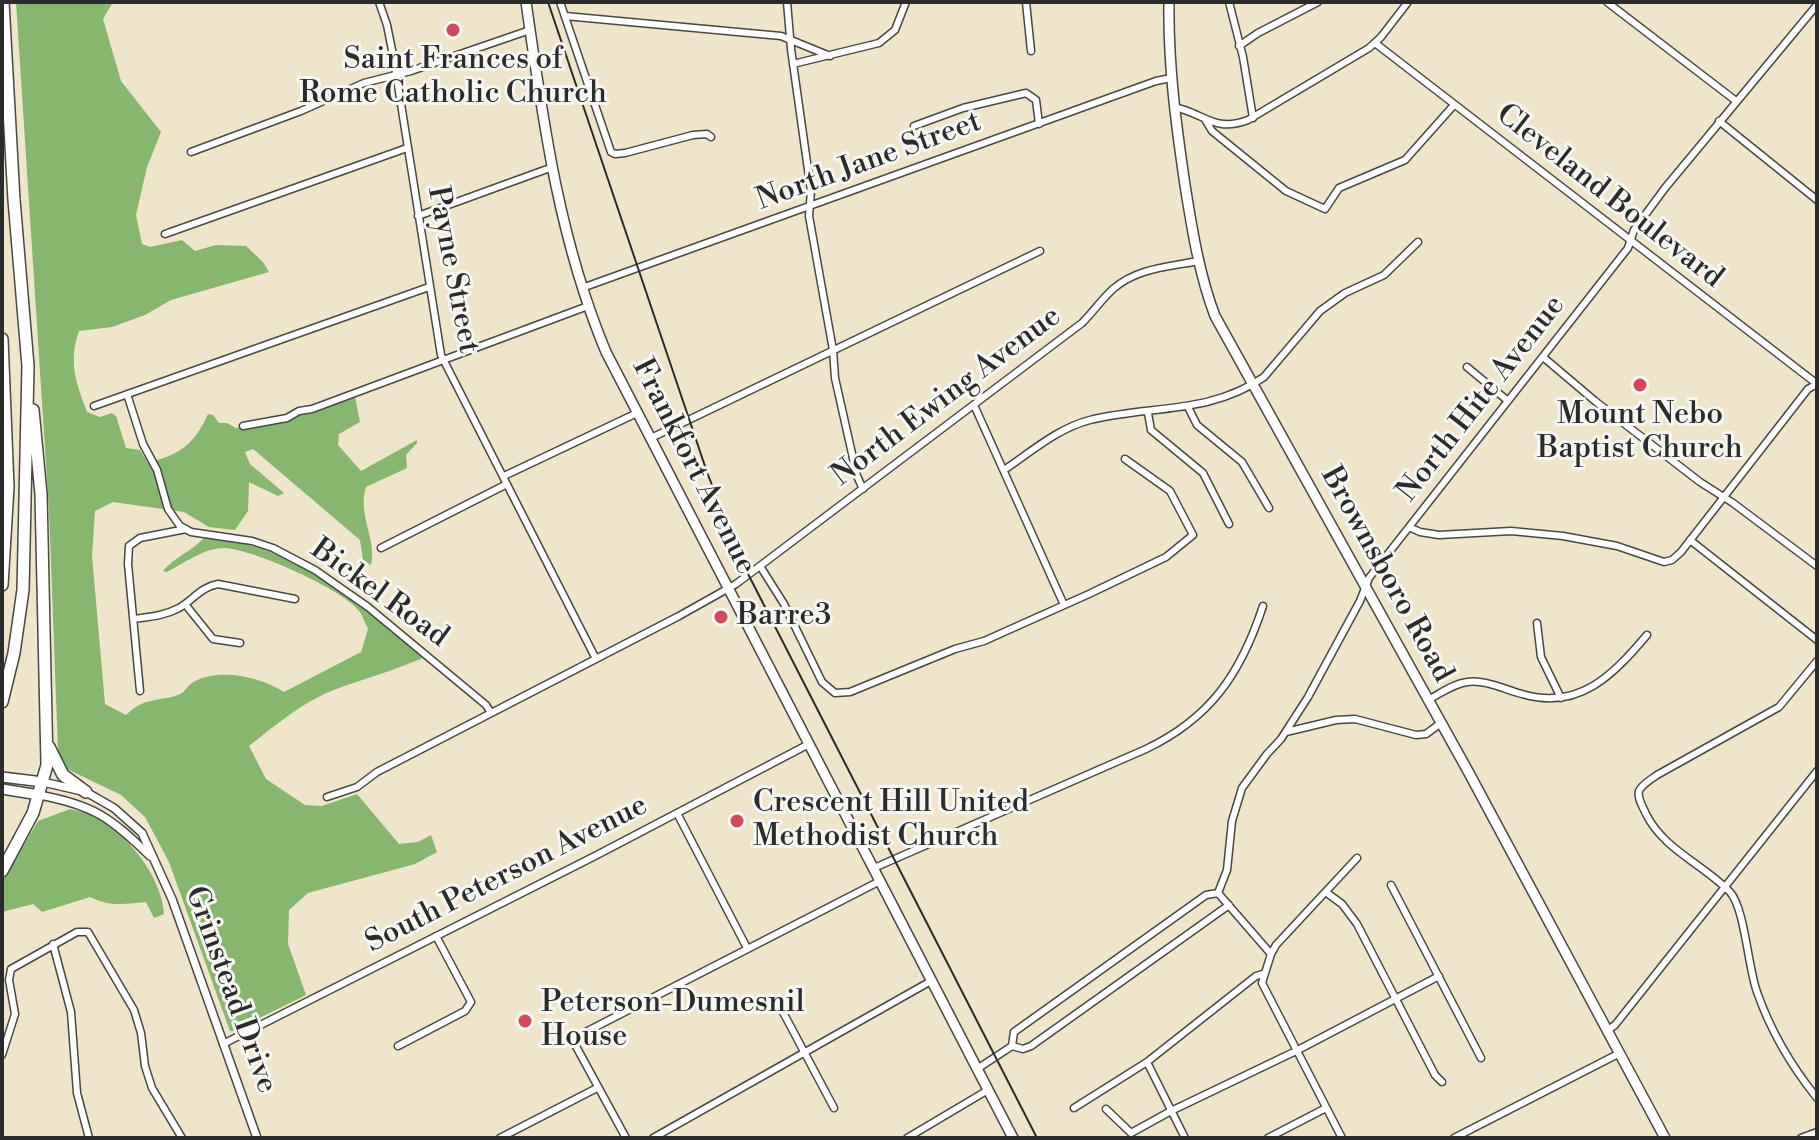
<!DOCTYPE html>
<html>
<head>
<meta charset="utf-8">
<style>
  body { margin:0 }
  #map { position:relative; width:1819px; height:1140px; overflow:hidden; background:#eee5cb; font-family:"Libre Bodoni",serif }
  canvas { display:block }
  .frame { position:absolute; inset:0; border:4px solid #2b2b2b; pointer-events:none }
</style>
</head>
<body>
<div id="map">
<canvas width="1819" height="1140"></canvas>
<div class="frame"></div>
</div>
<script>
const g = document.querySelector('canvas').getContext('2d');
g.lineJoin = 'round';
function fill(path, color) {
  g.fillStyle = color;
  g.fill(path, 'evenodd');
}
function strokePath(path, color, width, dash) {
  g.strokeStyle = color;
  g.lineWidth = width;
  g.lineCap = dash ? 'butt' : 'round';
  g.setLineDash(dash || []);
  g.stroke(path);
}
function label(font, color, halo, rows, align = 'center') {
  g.font = font + ' "Libre Bodoni",serif';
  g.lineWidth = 6;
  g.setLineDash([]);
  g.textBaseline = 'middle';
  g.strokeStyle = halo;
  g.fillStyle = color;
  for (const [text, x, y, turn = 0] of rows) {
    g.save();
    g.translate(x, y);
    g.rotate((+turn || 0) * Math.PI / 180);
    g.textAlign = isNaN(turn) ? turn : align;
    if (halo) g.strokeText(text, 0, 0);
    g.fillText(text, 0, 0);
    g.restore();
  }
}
fill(new Path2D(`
  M16,2H113L103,19L121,81L161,132L147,167L136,215L142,244L150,247L182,240L195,251L216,245L246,246L263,262L269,272L171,300L145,315L112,327L79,331C68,362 76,383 87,412L100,417L112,413L116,416L126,448L140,450L148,463C180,454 194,445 208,414L213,415L219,423H227L236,428L266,426L355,397L360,422L339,434L338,445L361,471L417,440V443L406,455L407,468L366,487C357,515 377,538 371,565L363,560L360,540L253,449L245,452L250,464L284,493L278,496L249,482L248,511L235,530L209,527L184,512L113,502L95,511L92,556L105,704L126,715C145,697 156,702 178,695C184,693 187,687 192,683C217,667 261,677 284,692L361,652L368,629C365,623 363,617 360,612C345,590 252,549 225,548C206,547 184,563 167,572L163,571C173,558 192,551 204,538C295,544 359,600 423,658C395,670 367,678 339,688C305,700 277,724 249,746L266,779L305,805L322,806L357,794L399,844L418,842L431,835L437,852L415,864L308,893L289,910L288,944L306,995L233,1031H230L169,862L145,817L121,795L67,769L58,751L49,510Z
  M70,809C77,811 87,812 94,816C127,833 162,877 164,914L154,918L146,902C125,904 110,907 90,897L42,912L33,904L2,912V882L38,821Z`), '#87b66e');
const minor = new Path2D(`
  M379,2L387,25L394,60L441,355L596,659
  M560,2L611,152L615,154L625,153L693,135L707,134L711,137
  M787,2L791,49L811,191L809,216L833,350L835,378L857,476L863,489
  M1026,2L1031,51
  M1229,2L1243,57L1253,118
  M1607,2L1736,101
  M565,16L781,36L830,56
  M1375,43L1817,384
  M1239,46L1258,33L1318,2
  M793,64L879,43L895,30L906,2
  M1174,107C1204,113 1214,133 1248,120L1369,48L1381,37L1408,2
  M1206,121L1212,131L1286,191L1325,209L1339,188L1405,160L1454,105
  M1719,121L1817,200
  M914,126L963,108L1026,93L1036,100L1039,124
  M191,152L301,111L364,83L411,71L530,30
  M418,216L550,168
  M165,234L407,148
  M582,288L1156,81L1171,78
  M1543,357L1595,401L1700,482L1733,503L1817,566
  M1467,367L1508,401
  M127,394L143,444L157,470L168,509L180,526L191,532L252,541L273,548L315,570L368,607L486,705L491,713
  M974,405L1064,605
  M94,406L429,287
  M1188,407L1197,425L1242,462L1269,508
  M1148,413L1151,430L1203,473L1229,524
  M243,426L287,418L299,411L312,409L363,390L588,306
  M651,438L1040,251
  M1004,470C1031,452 1058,428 1090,420C1148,405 1209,415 1264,377L1320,311L1345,293L1384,275L1418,242
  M504,476L637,413
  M1409,527L1420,532L1439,535L1511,531L1563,536L1617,546L1664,562L1672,560L1681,552L1808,389L1817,384
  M1690,540L1817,640
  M381,548L507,484
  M760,566L784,604L822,682L835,693L850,692L955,649L984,641L1089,594L1166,557L1193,535L1170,491L1125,459
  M185,604L213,639L240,643
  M133,619C149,617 164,616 179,608C193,600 201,587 218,584L295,599
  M1537,623L1541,657L1561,698
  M1817,661L1779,707L1657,775C1652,779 1642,784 1639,791C1637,798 1643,807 1646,814C1664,850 1703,864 1730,892C1745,909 1748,968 1757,992C1770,1029 1792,1067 1817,1098
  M140,691L128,564L129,546L140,538L186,529
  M1428,700C1441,693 1453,684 1467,682C1484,679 1506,690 1522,694C1579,711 1613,675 1647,635
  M1286,732L1336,720L1355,719L1416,735L1426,734L1441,723
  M327,797L357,787L377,772L679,616L736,584L1082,323C1093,312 1102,299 1113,289C1137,268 1168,267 1198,261
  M677,813L747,948
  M874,868L1146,749C1211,718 1241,673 1263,606
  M1391,885L1481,1058
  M1218,893L1206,895L1014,1032L1012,1046L1023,1049L1031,1046L1229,905
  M1327,893L1342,904L1357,924L1435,1075L1442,1082
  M53,944L71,1012L77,1093L89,1138
  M1271,954L1276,945L1357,858
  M776,999L834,1108
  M1608,1030L1615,1025L1817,771
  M223,1044L595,856L809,744
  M398,1046L465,1011L471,1002L436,936
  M2,1055L15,1014L9,980L11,969L77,932H88L134,1010L141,1033L145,1066L152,1088L182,1138
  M1147,1062L1185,1138
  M977,1069L1012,1046
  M1074,1108L1147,1062L1256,976L1263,974
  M1106,1109L1131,1133L1171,1111L1296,1051L1439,976
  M500,1138L597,1088
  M626,1138L572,1039L880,881
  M653,1138L931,981
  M907,1138L988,1090
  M1268,1138L1326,1108
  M1342,1138L1262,983L1271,954L1218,893L1227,870L1232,821L1242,788L1267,754L1281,739L1308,697L1360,601L1369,578L1628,248L1634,230L1665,188L1817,5
  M1454,1138L1620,1053
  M1801,1138L1817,1132`);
const tertiary = new Path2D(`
  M43,782L86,792L114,808L142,833L172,899L257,1138
  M39,795C94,805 111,818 150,856`);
const primary = new Path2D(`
  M526,2C543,121 559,240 606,352L1013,1138
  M1169,2C1168,64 1176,124 1185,185C1192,229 1199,274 1215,316L1469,773L1665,1138
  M2,777L43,782
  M2,789L39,795`);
const motorway = new Path2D(`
  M2,339L8,487L2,585
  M2,702L14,653L23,590L28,366L14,200L3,2
  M49,747L63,775L86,792
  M2,871L33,813L47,765L41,494L33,410`);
strokePath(minor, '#484743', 9);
strokePath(tertiary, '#484743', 10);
strokePath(primary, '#484743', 12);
strokePath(motorway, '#484743', 14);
strokePath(minor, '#fff', 6);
strokePath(tertiary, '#fff', 7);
strokePath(primary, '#fff', 9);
strokePath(motorway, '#fff', 11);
strokePath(new Path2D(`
  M548,2L708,475L746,570L1037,1138`), '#2b2b2b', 2);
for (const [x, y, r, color] of [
  [453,30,8,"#d1495b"],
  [1640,385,8,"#d1495b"],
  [721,617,8,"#d1495b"],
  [737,821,8,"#d1495b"],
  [525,1021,8,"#d1495b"]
]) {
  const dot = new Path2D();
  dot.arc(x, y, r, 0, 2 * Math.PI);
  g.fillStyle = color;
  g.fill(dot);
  strokePath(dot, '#f6f6f2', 3);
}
label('30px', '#2b2b2b', '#f6f6f2', [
  ["Saint Frances of",453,61,"center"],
  ["Rome Catholic Church",453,95,"center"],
  ["Mount Nebo",1640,416,"center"],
  ["Baptist Church",1640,450,"center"],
  ["Barre3",737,617],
  ["Crescent Hill United",753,804],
  ["Methodist Church",753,838],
  ["Peterson-Dumesnil",541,1004],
  ["House",541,1038]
], 'left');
label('30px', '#2b2b2b', '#f6f6f2', [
  ["North Jane Street",869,162,-20],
  ["Cleveland Boulevard",1609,197,38],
  ["Payne Street",452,270,79],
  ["North Ewing Avenue",947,397,-37],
  ["North Hite Avenue",1482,399,-52],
  ["Frankfort Avenue",693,467,63],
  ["Brownsboro Road",1386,575,61],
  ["Bickel Road",379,594,36],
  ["South Peterson Avenue",507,875,-27],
  ["Grinstead Drive",230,990,70]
]);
</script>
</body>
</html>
